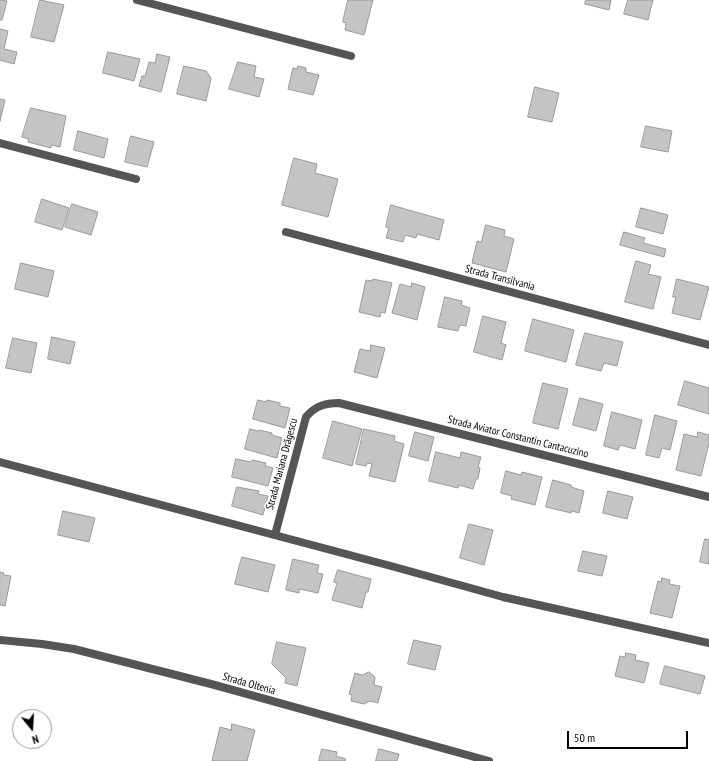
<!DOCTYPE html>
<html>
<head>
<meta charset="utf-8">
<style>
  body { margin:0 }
  #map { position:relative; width:709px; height:761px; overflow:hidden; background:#fff; font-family:"PT Sans Narrow",sans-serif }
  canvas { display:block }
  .north { position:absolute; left:12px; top:709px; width:40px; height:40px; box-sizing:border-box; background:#fff; border:1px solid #999; border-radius:50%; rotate:162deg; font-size:11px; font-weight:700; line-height:16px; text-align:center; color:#000 }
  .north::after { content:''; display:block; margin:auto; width:14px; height:18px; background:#000; clip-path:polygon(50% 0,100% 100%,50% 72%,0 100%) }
  .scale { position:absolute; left:567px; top:731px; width:121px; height:18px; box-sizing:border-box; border:2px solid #000; border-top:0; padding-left:5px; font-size:12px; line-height:14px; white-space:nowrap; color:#000; -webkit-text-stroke:3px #fff; paint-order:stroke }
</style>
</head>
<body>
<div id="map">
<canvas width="709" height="761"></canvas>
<div class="north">N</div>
<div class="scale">50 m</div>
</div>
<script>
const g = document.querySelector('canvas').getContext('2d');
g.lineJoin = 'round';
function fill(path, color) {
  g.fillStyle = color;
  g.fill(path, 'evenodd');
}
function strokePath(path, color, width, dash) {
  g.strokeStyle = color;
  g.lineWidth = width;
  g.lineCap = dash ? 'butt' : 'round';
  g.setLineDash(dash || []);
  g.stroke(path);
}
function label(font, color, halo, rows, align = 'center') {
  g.font = font + ' "PT Sans Narrow",sans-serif';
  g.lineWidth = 3;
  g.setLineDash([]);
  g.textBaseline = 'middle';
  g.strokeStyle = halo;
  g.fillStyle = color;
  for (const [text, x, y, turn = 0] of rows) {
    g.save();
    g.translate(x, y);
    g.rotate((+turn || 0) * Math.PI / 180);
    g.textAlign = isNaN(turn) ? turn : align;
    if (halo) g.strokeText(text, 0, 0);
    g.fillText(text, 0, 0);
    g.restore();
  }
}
const building = new Path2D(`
  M0,0L7,1L2,20H0Z
  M40,0L64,5L54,42L31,37Z
  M348,0H373L364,35L345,30L346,23L343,22Z
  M586,0H611L609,10L585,4Z
  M628,0H653L648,20L624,14Z
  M0,29L8,31L4,49L17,52L14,64L0,60Z
  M108,52L140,59L134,81L103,73Z
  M157,54L170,57L161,92L139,86L142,76H145L149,62L155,63Z
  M238,62L256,66L254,77L264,79L259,97L229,89Z
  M184,66L206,71L211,78L206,101L177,94Z
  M298,66L306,68V72L319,75L313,95L288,89L293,68L297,69Z
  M535,87L559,93L552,122L528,117Z
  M0,99L5,100L0,121Z
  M31,108L66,116L60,147L51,145V148L28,142L29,139L22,137Z
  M646,126L672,131L668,152L641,147Z
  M78,131L108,139L104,158L74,150Z
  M131,136L154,142L147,167L125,162Z
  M294,158L317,164L315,173L338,179L328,217L282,205Z
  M42,199L69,208L62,230L35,222Z
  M72,204L98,212L91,235L65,227Z
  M391,205L444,220L439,240L417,234L416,238L405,235L403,242L386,238L389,228L386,227Z
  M641,208L668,215L663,234L636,227Z
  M486,225L505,230L504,236L514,239L506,272L472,263L477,241L481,242Z
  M624,232L645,238L643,243L666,249L664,257L620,245Z
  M636,261L651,265L648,274L661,277L653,309L625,302Z
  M21,263L54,271L48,297L15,289Z
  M373,279L392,283L385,313L381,312L380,317L359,312L366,280L372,281Z
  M677,279L709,287L700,320L672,313L676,297H673Z
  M412,283L425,287L417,320L392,313L400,284L411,287Z
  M445,297L462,301L461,305L470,308L466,326L460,325L458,331L438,327Z
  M483,316L506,322L501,343L506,345L502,360L474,352Z
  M533,319L574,330L566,362L525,351Z
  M585,333L623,342L617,366L604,363L601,371L576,365Z
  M52,337L75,342L70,364L48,359Z
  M13,338L37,343L31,373L6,368Z
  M371,345L385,348L377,378L354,372L360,349L370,351Z
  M685,381L709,388V414L678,405Z
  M543,383L568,389L558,429L533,423Z
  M580,398L603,404L596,431L573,425Z
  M258,400L266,402L267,400L280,403V406L290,408L285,428L253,419Z
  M612,412L642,420L635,449L620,445L618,450L604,446Z
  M655,415L677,421L670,450L662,448L659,458L646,455Z
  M333,421L362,429L352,466L323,458Z
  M250,429L258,431L259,430L272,433V435L282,438L277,458L245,449Z
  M364,429L395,436L394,441L404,444L395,482L369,476L372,464L367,463L366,466L356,464Z
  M415,432L434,437L428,461L409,456Z
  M698,432L709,435V443L701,476L676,470L684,434L697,437Z
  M436,452L460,458L461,452L481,457L478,467L480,468L478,479H476L473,489L459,485L458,488L429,481Z
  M236,459L251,462L252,460L266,463L265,466L273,468L268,486L232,477Z
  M506,471L521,475L522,472L542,477L535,505L511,499L512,496L501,493Z
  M553,480L571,485V487L584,491L579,513L572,511L571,513L546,507Z
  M237,487L259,491L258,494L268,496L263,515L232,506Z
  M608,491L633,497L627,519L603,513Z
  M63,511L95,518L89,542L58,535Z
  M469,524L493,530L484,565L460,558Z
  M705,539L709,540V564L700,562Z
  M583,551L607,556L602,576L578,571Z
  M242,557L275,565L268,592L235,584Z
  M293,559L319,565L317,573L323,574L318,593L299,589V593L286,590Z
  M338,570L371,579L368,592H366L362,608L332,600L337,583L334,582Z
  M0,572L4,573L3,575L11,576L5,606L0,605Z
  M662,578L670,580L669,584L680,586L672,618L650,613L658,581L661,582Z
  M414,640L441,646L435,670L408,664Z
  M277,642L306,648L297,686L285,683L286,678L272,664Z
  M626,653L636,655L635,660L649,663L644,683L615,676L620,656L625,657Z
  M665,666L705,676L700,694L660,684Z
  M369,672L374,676L375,678L374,685L382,687L378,703L370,701L364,704L351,701L352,695L349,694L355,673L362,675Z
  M232,724L255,730L247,761H212L220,727L231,730Z
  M322,749L337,752L336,756L346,759L345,761H319Z
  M379,749L399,754L397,761H376Z`);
fill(building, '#c4c4c4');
strokePath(building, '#999', 1);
strokePath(new Path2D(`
  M137,0L351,56
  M0,143L136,179
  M286,232L709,345
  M0,462L391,566L503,597L709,643
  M275,535L306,417C315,406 325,403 339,403L709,497
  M0,640L42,644L74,649L211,684L489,761`), '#555', 8);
label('11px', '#000', '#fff', [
  ["Strada Transilvania",500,278,15],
  ["Strada Aviator Constantin Cantacuzino",518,437,14],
  ["Strada Mariana Drăgescu",282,464,-75],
  ["Strada Oltenia",249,684,16]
]);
</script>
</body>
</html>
